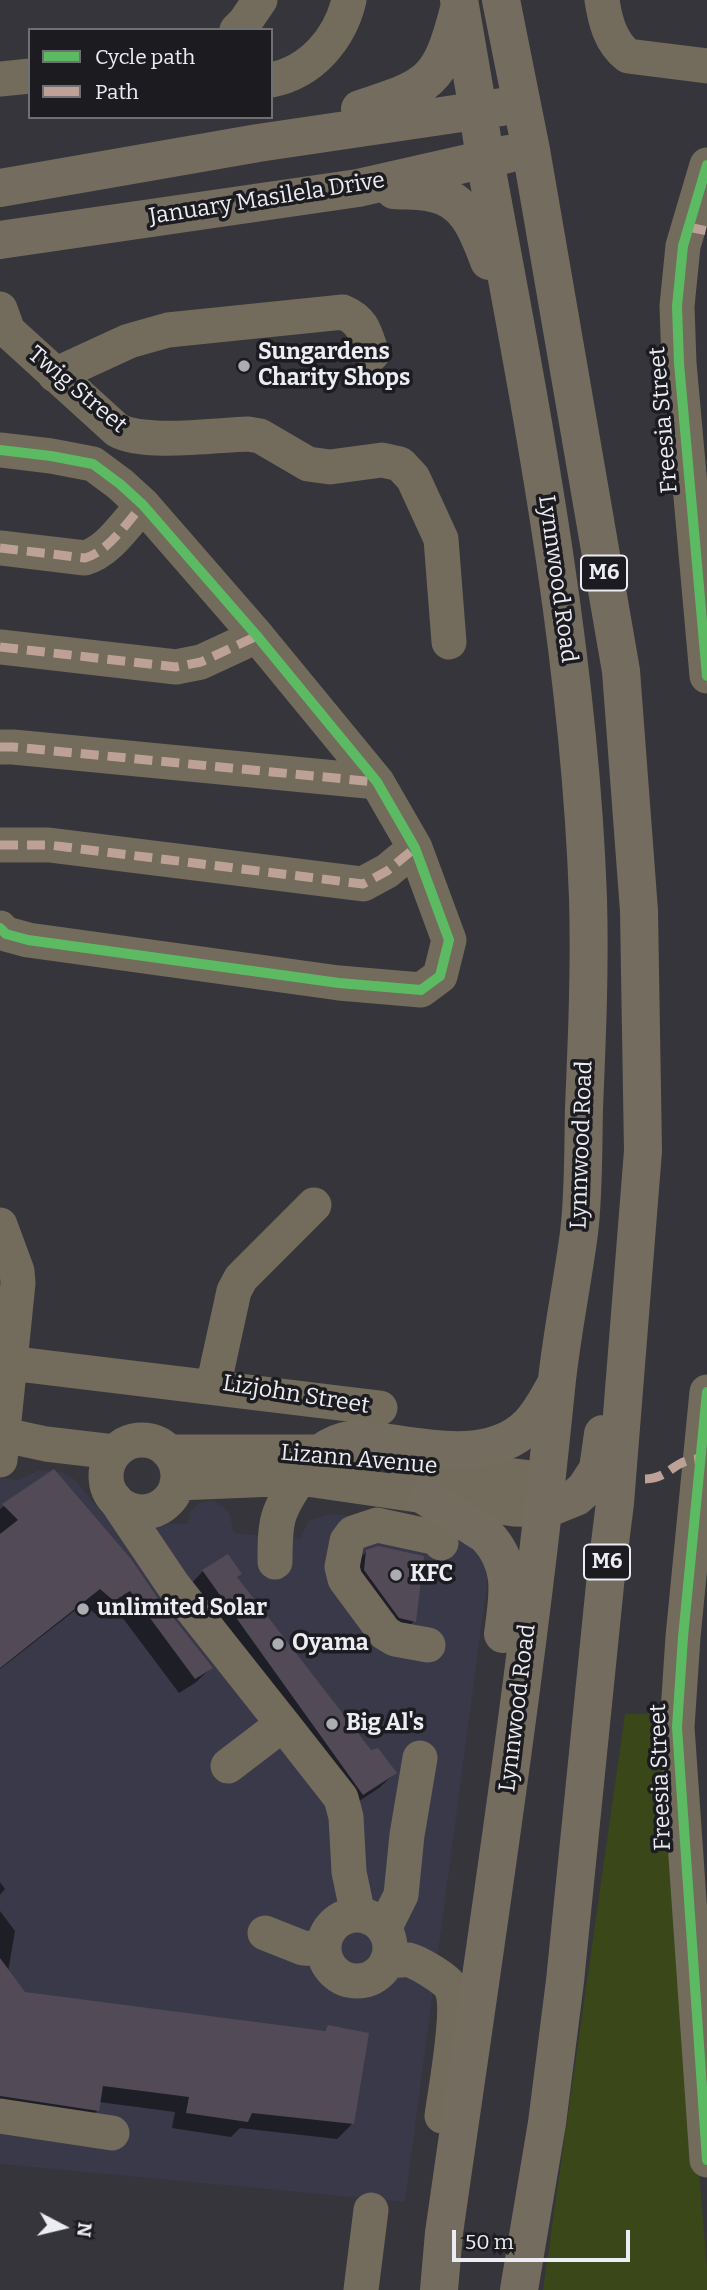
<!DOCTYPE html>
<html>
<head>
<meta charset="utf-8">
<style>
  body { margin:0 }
  #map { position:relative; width:707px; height:2290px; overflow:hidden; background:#35353b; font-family:Bitter,serif }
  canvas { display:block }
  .legend { position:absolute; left:28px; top:28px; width:245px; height:91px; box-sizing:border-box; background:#1b1b20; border:2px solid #6f6f74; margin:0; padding:9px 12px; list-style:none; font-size:21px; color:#ecedf3 }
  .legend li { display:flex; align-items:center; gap:14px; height:35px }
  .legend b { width:35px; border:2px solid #6f6f74 }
  .north { position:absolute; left:28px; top:2192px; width:70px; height:70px; -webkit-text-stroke:5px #1b1b20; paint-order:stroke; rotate:97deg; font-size:19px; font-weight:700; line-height:28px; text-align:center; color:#ecedf3 }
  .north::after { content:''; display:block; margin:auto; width:24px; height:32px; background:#ecedf3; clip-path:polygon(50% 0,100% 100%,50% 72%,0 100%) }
  .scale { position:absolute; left:452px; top:2230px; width:178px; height:32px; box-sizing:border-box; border:4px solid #ecedf3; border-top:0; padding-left:9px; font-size:21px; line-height:24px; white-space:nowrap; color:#ecedf3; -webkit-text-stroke:5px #1b1b20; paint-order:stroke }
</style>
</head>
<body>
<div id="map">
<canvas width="707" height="2290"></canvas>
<ul class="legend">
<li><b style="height:9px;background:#5cba63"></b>Cycle path</li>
<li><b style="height:9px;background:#bda197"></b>Path</li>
</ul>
<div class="north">N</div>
<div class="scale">50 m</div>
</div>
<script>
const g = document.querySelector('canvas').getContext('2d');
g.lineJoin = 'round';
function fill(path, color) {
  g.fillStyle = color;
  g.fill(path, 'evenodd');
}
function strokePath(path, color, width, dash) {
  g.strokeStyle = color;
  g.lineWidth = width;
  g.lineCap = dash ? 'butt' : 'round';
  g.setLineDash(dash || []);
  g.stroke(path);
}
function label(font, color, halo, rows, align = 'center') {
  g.font = font + ' Bitter,serif';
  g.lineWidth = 7;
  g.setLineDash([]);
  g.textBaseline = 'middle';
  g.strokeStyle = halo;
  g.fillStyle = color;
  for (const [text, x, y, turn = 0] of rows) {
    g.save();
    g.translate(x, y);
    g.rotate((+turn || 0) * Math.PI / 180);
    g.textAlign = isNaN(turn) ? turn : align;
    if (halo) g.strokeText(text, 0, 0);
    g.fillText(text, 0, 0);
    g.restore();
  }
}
fill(new Path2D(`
  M49,1470L62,1472L74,1479L111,1523L188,1524L190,1512L200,1502L214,1500L229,1512L234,1533L300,1539L308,1521L330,1514L361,1517L471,1543L489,1568L405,2202L0,2164V1478L18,1480L37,1471Z`), '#393949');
fill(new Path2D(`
  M662,1713L707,2269V2290H543L625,1714Z`), '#394719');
fill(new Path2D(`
  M54,1472L211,1668L195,1683L179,1693L113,1605L97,1615L83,1604L0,1669V1536L2,1535L0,1533V1509Z
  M367,1551L414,1621L402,1633L354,1564Z
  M227,1556L235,1578L370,1752L395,1773L379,1788L347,1809L188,1587L203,1571Z
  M0,1882L5,1889L0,1895Z
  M0,1911L15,1931L8,1972L24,1993L322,2033L328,2027L352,2124L337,2139L240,2128L231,2137L172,2128L175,2112L99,2102L98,2110L82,2125L0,2113Z`), '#0007');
fill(new Path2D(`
  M54,1469L131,1559L157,1597L213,1668L195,1679L130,1591L114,1601L100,1589L0,1668V1534L18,1520L2,1504Z
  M378,1546L424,1556L416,1622L399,1618L364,1570L366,1550Z
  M228,1554L242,1574L237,1577L371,1750L378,1748L397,1773L363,1795L202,1570Z
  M0,1958L25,1992L325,2031L328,2025L369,2033L354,2124L252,2113L248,2122L186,2113L189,2097L103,2086L99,2111L0,2096Z`), '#534a58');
strokePath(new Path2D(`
  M602,0C605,20 610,42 628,56L707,66
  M237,30L245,22L260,0
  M0,79L30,76
  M271,80C312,72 340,38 349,0
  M707,165L683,246L677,306L679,363L707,676
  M0,309L8,331L117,430C143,445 216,435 248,434L260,436L308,464L330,467L382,460L400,464L413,478L441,539L449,642
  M55,375L129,341L168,330L343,312C364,321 365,334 372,354
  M0,450L51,456L93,464L120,484L143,505L257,636L377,782L407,834L415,848L449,940L440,976L421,990L339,983L28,940L6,934L0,928
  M0,548L85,558C109,551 126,523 143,505
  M0,647L176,667L201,662L257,636
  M0,747H13L377,782
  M0,845H49L363,884L387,871L415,848
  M0,1225L17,1271L18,1283L0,1460
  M9,1363L380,1408
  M213,1387L234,1291L241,1278L314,1205
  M707,1392L683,1637L677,1727L707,2160
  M0,1434L46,1444L114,1452
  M106 1476a36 36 0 1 1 72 0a36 36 0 1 1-72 0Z
  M170,1452H322L352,1456
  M404,1463L547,1480
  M177,1483L300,1478L514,1509L544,1510
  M115,1499L173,1585L283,1724L228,1766
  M275,1562C275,1521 276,1512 300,1478
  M428,1645L395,1639L385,1633L345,1579L342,1567L347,1541L353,1533L377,1525L437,1538L441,1543
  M283,1724L341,1798L346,1817L349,1872L358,1915
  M324 1948a33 33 0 1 1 66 0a33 33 0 1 1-66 0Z
  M384,1929L401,1895L407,1835L420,1758
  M265,1933L303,1948L324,1949
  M387,1961C394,1961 403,1959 409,1960C418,1962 446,1979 450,1986C462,2005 445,2092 442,2116
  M0,2116L112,2133
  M361,2290L371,2210`), '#736b5b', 35);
strokePath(new Path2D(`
  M501,0L531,150L621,671L639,911L643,1151L615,1503L606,1575L565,1981L547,2123L519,2290
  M360,109C430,86 440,83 459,9
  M0,188L258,143L502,107
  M394,190C406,191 420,190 432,193C467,199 478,232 489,261
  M0,240L358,188L508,154
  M322,1452C346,1435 360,1439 389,1443C433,1450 494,1461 529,1425C541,1413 548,1398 556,1384
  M428,1498L486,1535C515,1565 508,1597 503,1634
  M544,1510L576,1497L585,1489L598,1469L603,1434
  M439,2290L444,2233C484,1952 528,1671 556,1389C561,1337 572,1286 579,1233C584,1192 583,1149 584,1108C587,1038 590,968 588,898C579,648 530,404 485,160L478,110L459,0`), '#756c60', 38);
strokePath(new Path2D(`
  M688,227L707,231
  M0,548L85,558C109,551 126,523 143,505
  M0,647L176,667L201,662L257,636
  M0,747H13L376,782
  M0,845H49L363,884L387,871L415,848
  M645,1479C670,1479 673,1459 700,1459`), '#bda197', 9, [18, 9]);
strokePath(new Path2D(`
  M707,165L683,246L677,306L679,363L707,676
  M0,450L51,456L93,464L120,484L143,505L257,636L377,782L407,834L415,848L449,940L440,976L421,990L339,983L28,940L6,934L0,928
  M707,1392L683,1637L677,1727L707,2160`), '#5cba63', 10);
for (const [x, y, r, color] of [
  [244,366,7,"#acadb3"],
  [396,1575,7,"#acadb3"],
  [83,1609,7,"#acadb3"],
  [278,1644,7,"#acadb3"],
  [332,1724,7,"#acadb3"]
]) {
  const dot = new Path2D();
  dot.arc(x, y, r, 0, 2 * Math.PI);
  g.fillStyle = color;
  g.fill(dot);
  strokePath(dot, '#1b1b20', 2.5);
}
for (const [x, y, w] of [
  [604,573,46],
  [607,1562,46]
]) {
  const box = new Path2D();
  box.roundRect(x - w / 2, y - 17.5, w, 35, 5);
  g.fillStyle = '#1b1b20';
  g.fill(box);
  strokePath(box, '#ecedf3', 2);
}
label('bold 21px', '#ecedf3', null, [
  ["M6",604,573],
  ["M6",607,1562]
]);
label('23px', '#ecedf3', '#1b1b20', [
  ["January Masilela Drive",267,199,-9],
  ["Twig Street",77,390,40],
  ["Freesia Street",664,420,-95],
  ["Lynnwood Road",557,579,82],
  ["Lynnwood Road",582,1145,-88],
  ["Lizjohn Street",296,1395,9],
  ["Lizann Avenue",359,1460,5],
  ["Lynnwood Road",518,1708,-83],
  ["Freesia Street",661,1777,-92]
]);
label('bold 23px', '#ecedf3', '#1b1b20', [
  ["Sungardens",258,353],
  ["Charity Shops",258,379],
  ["KFC",410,1575],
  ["unlimited Solar",97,1609],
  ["Oyama",292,1644],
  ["Big Al's",346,1724]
], 'left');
</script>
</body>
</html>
